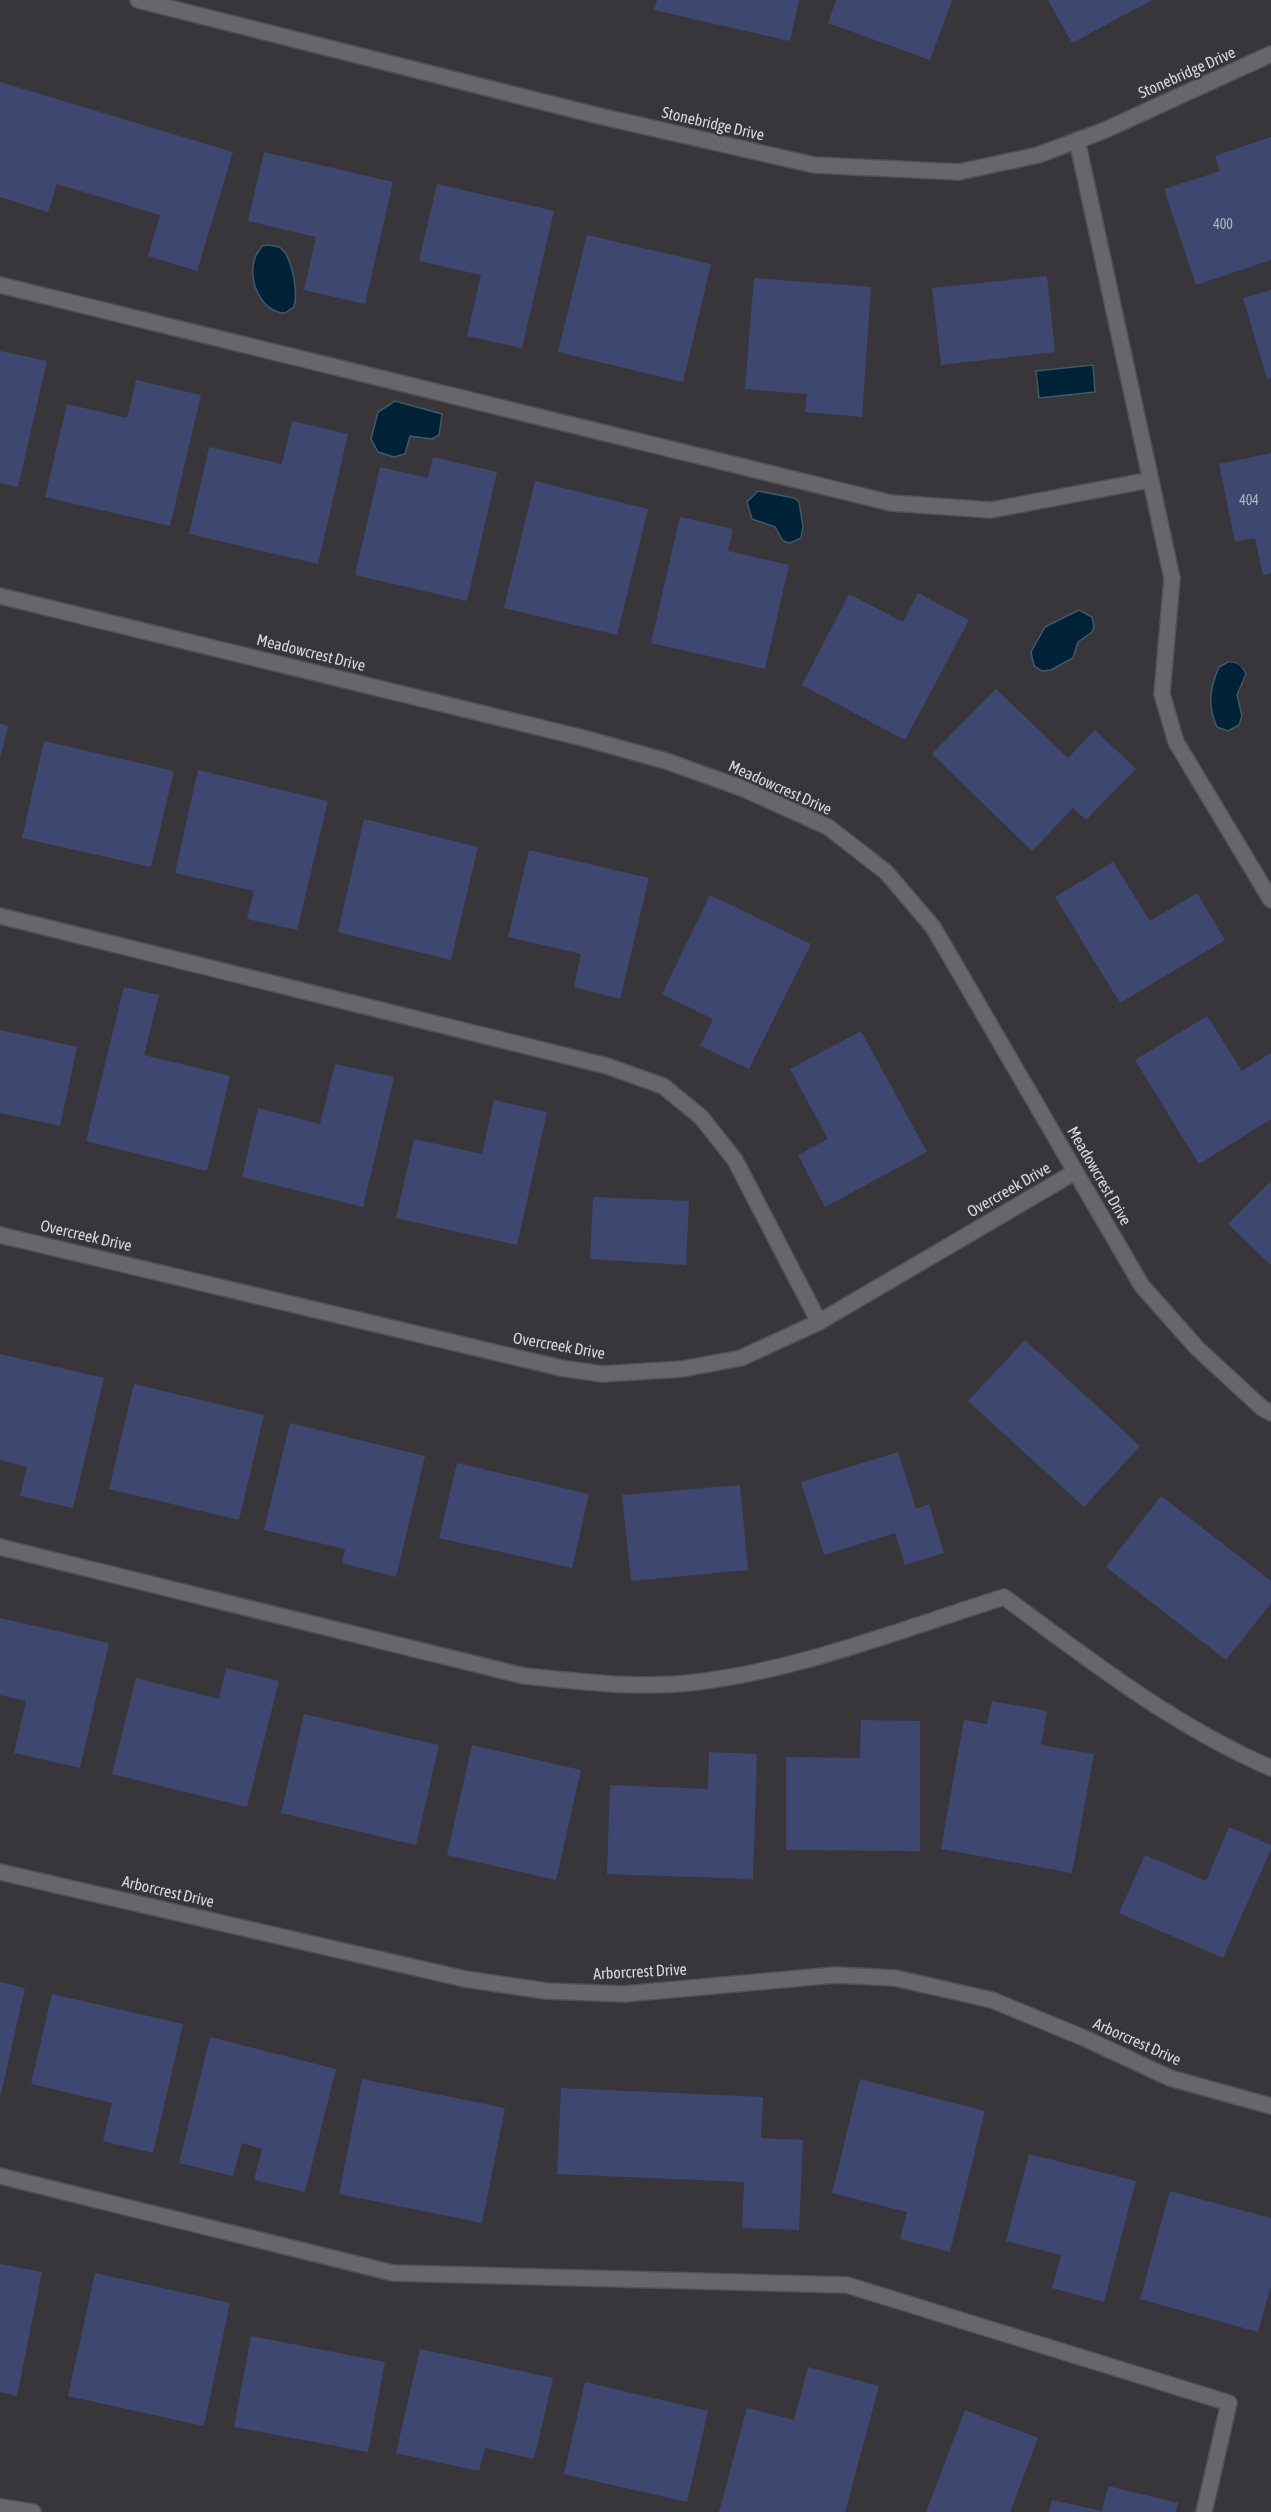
<!DOCTYPE html>
<html>
<head>
<meta charset="utf-8">
<style>
  body { margin:0 }
  canvas { display:block; background:#38353b }
</style>
</head>
<body>
<canvas width="1271" height="2512"></canvas>
<script>
const g = document.querySelector('canvas').getContext('2d');
g.lineJoin = 'round';
function fill(path, color) {
  g.fillStyle = color;
  g.fill(path, 'evenodd');
}
function strokePath(path, color, width, dash) {
  g.strokeStyle = color;
  g.lineWidth = width;
  g.lineCap = dash ? 'butt' : 'round';
  g.setLineDash(dash || []);
  g.stroke(path);
}
function label(font, color, halo, rows, align = 'center') {
  g.font = font + ' "Asap Condensed",sans-serif';
  g.lineWidth = 4.5;
  g.setLineDash([]);
  g.textBaseline = 'middle';
  g.strokeStyle = halo;
  g.fillStyle = color;
  for (const [text, x, y, turn = 0] of rows) {
    g.save();
    g.translate(x, y);
    g.rotate((+turn || 0) * Math.PI / 180);
    g.textAlign = isNaN(turn) ? turn : align;
    if (halo) g.strokeText(text, 0, 0);
    g.fillText(text, 0, 0);
    g.restore();
  }
}
const water = new Path2D(`
  M269,245C273,246 276,246 279,247C293,255 298,294 294,307L285,313C261,313 247,279 255,258C256,254 260,250 262,246Z
  M1093,365L1095,392L1039,398L1036,371Z
  M395,401L442,414L439,435L432,439L410,436L405,454L394,457L378,452L371,439L378,412Z
  M758,491L794,498L799,502L803,527L801,538L790,543L783,541L775,527L752,519L747,502Z
  M1079,610L1092,617L1094,627L1092,632L1078,642L1073,658L1051,670L1042,671L1034,666L1031,652L1045,627Z
  M1228,662C1237,661 1242,665 1246,674L1237,695L1242,716L1239,725L1228,731L1217,727C1207,705 1210,688 1219,667Z`);
fill(water, '#002236');
strokePath(water, '#415867', 1.5);
fill(new Path2D(`
  M657,0H799L790,41L654,10Z
  M836,0H952L930,60L828,23Z
  M1048,0H1152L1072,43Z
  M0,82L233,152L197,271L148,256L160,215L57,184L48,212L0,197Z
  M1271,137V260L1196,285L1164,189L1220,171L1215,156Z
  M264,152L393,182L365,304L304,290L316,237L248,221Z
  M437,184L554,211L522,348L467,336L481,275L419,261Z
  M587,235L711,264L683,382L558,352Z
  M1047,276L1055,352L941,365L932,288Z
  M754,278L871,287L862,417L805,412L807,394L745,389Z
  M1271,290V378L1267,379L1243,298Z
  M0,351L47,361L18,487L0,483Z
  M136,380L201,395L170,526L45,497L67,404L127,418Z
  M292,421L348,434L318,564L189,534L209,447L282,464Z
  M1271,453V573L1263,575L1255,538L1235,542L1219,464Z
  M433,457L497,472L467,601L355,575L380,467L428,478Z
  M535,481L648,509L617,635L504,608Z
  M680,517L733,529L728,551L789,565L765,669L651,643Z
  M918,593L969,620L905,740L802,685L849,594L903,622Z
  M996,689L1068,758L1095,730L1136,769L1086,820L1073,808L1032,851L932,754Z
  M0,723L8,726L1,756H0Z
  M44,741L174,771L151,867L22,838Z
  M198,770L328,801L297,930L247,919L254,891L175,873Z
  M364,819L478,847L451,960L338,932Z
  M529,850L649,878L620,999L574,987L581,954L508,937Z
  M1113,862L1150,921L1197,893L1225,940L1120,1003L1055,897Z
  M710,895L811,944L749,1069L700,1046L713,1019L662,994Z
  M124,987L159,995L144,1055L230,1076L207,1171L86,1141Z
  M1207,1016L1242,1071L1271,1053V1119L1199,1164L1135,1060Z
  M0,1030L77,1047L60,1126L0,1113Z
  M861,1031L927,1152L825,1207L798,1155L828,1139L790,1069Z
  M335,1064L394,1077L363,1207L242,1177L258,1108L320,1124Z
  M494,1100L547,1112L517,1245L396,1218L414,1139L482,1154Z
  M1271,1181V1265L1228,1224Z
  M593,1197L689,1201L686,1265L590,1259Z
  M1025,1340L1140,1446L1084,1507L968,1401Z
  M0,1354L104,1378L73,1508L20,1496L27,1467L0,1460Z
  M134,1384L264,1415L239,1520L109,1489Z
  M290,1423L425,1456L396,1577L342,1563L345,1549L264,1530Z
  M898,1452L916,1509L929,1504L944,1553L905,1565L895,1533L824,1555L801,1482Z
  M457,1463L589,1494L572,1568L439,1538Z
  M740,1485L748,1570L631,1581L622,1495Z
  M1161,1496L1271,1581V1603L1226,1660L1106,1567Z
  M0,1618L109,1643L80,1768L14,1753L26,1701L0,1695Z
  M226,1668L279,1681L247,1807L112,1774L136,1678L219,1699Z
  M992,1701L1047,1711L1041,1745L1094,1754L1072,1873L941,1849L964,1720L987,1724Z
  M304,1714L439,1745L416,1845L281,1813Z
  M861,1720L920,1721V1851L786,1850V1757L860,1758Z
  M472,1745L581,1770L556,1880L447,1855Z
  M709,1752L757,1754L753,1879L607,1874L610,1785L708,1789Z
  M1229,1827L1271,1845V1849L1223,1958L1119,1913L1145,1855L1206,1881Z
  M0,1982L25,1988L1,2094H0Z
  M52,1994L183,2024L153,2153L103,2141L112,2103L31,2084Z
  M210,2037L336,2069L305,2192L254,2180L262,2149L242,2143L233,2176L179,2163Z
  M362,2079L505,2108L482,2223L339,2194Z
  M860,2079L985,2111L950,2252L900,2239L907,2212L832,2193Z
  M561,2088L763,2097L761,2138L803,2140L799,2230L742,2228L744,2182L557,2174Z
  M1029,2154L1136,2181L1104,2302L1052,2288L1061,2255L1006,2241Z
  M1170,2191L1271,2218V2286L1258,2332L1140,2299Z
  M0,2264L42,2272L17,2396L0,2392Z
  M95,2273L230,2303L204,2426L68,2396Z
  M251,2336L385,2362L368,2452L234,2427Z
  M420,2349L553,2378L534,2459L485,2448L479,2471L396,2453Z
  M808,2367L879,2386L845,2512H719L747,2408L794,2420Z
  M585,2382L708,2411L687,2502L564,2474Z
  M965,2410L1038,2438L1010,2512H926Z
  M1108,2486L1178,2503L1176,2512H1102Z
  M1052,2500L1102,2511V2512H1049Z`), '#3e4770');
const lane = new Path2D(`
  M1077,140L1172,578L1162,694L1176,742L1271,900
  M0,285L891,503L991,510L1150,480
  M0,916L607,1066L663,1086L701,1117L735,1160L819,1322
  M0,1547L524,1676C582,1682 639,1689 697,1682C802,1669 903,1629 1004,1597C1089,1660 1174,1726 1271,1768
  M0,2176L393,2273L847,2285L1229,2403L1204,2512`);
const street = new Path2D(`
  M138,0L595,115L814,165L959,172L1038,155L1103,131L1271,54
  M0,596L583,738L666,761L744,789L828,827L886,872L933,927L1142,1286L1197,1348L1262,1408L1271,1413
  M0,1235L561,1368L602,1374L682,1369L741,1358L819,1322L1075,1172
  M0,1872L465,1979L546,1991L624,1994L835,1975L895,1978L992,2000L1084,2038L1170,2078L1271,2106
  M0,2507L33,2512`);
strokePath(lane, '#535156', 18);
strokePath(street, '#535156', 18);
strokePath(lane, '#69666b', 15);
strokePath(street, '#69666b', 15);
label('14px', '#b2b3c0', null, [
  ["400",1223,225],
  ["404",1249,501]
]);
label('16px', '#d9d7da', '#38353b', [
  ["Stonebridge Drive",1187,73,-24],
  ["Stonebridge Drive",713,124,13],
  ["Meadowcrest Drive",311,653,14],
  ["Meadowcrest Drive",780,788,24],
  ["Meadowcrest Drive",1099,1176,60],
  ["Overcreek Drive",1009,1190,-30],
  ["Overcreek Drive",86,1236,13],
  ["Overcreek Drive",559,1346,10],
  ["Arborcrest Drive",168,1892,13],
  ["Arborcrest Drive",640,1972,-3],
  ["Arborcrest Drive",1137,2042,24]
]);
</script>
</body>
</html>
